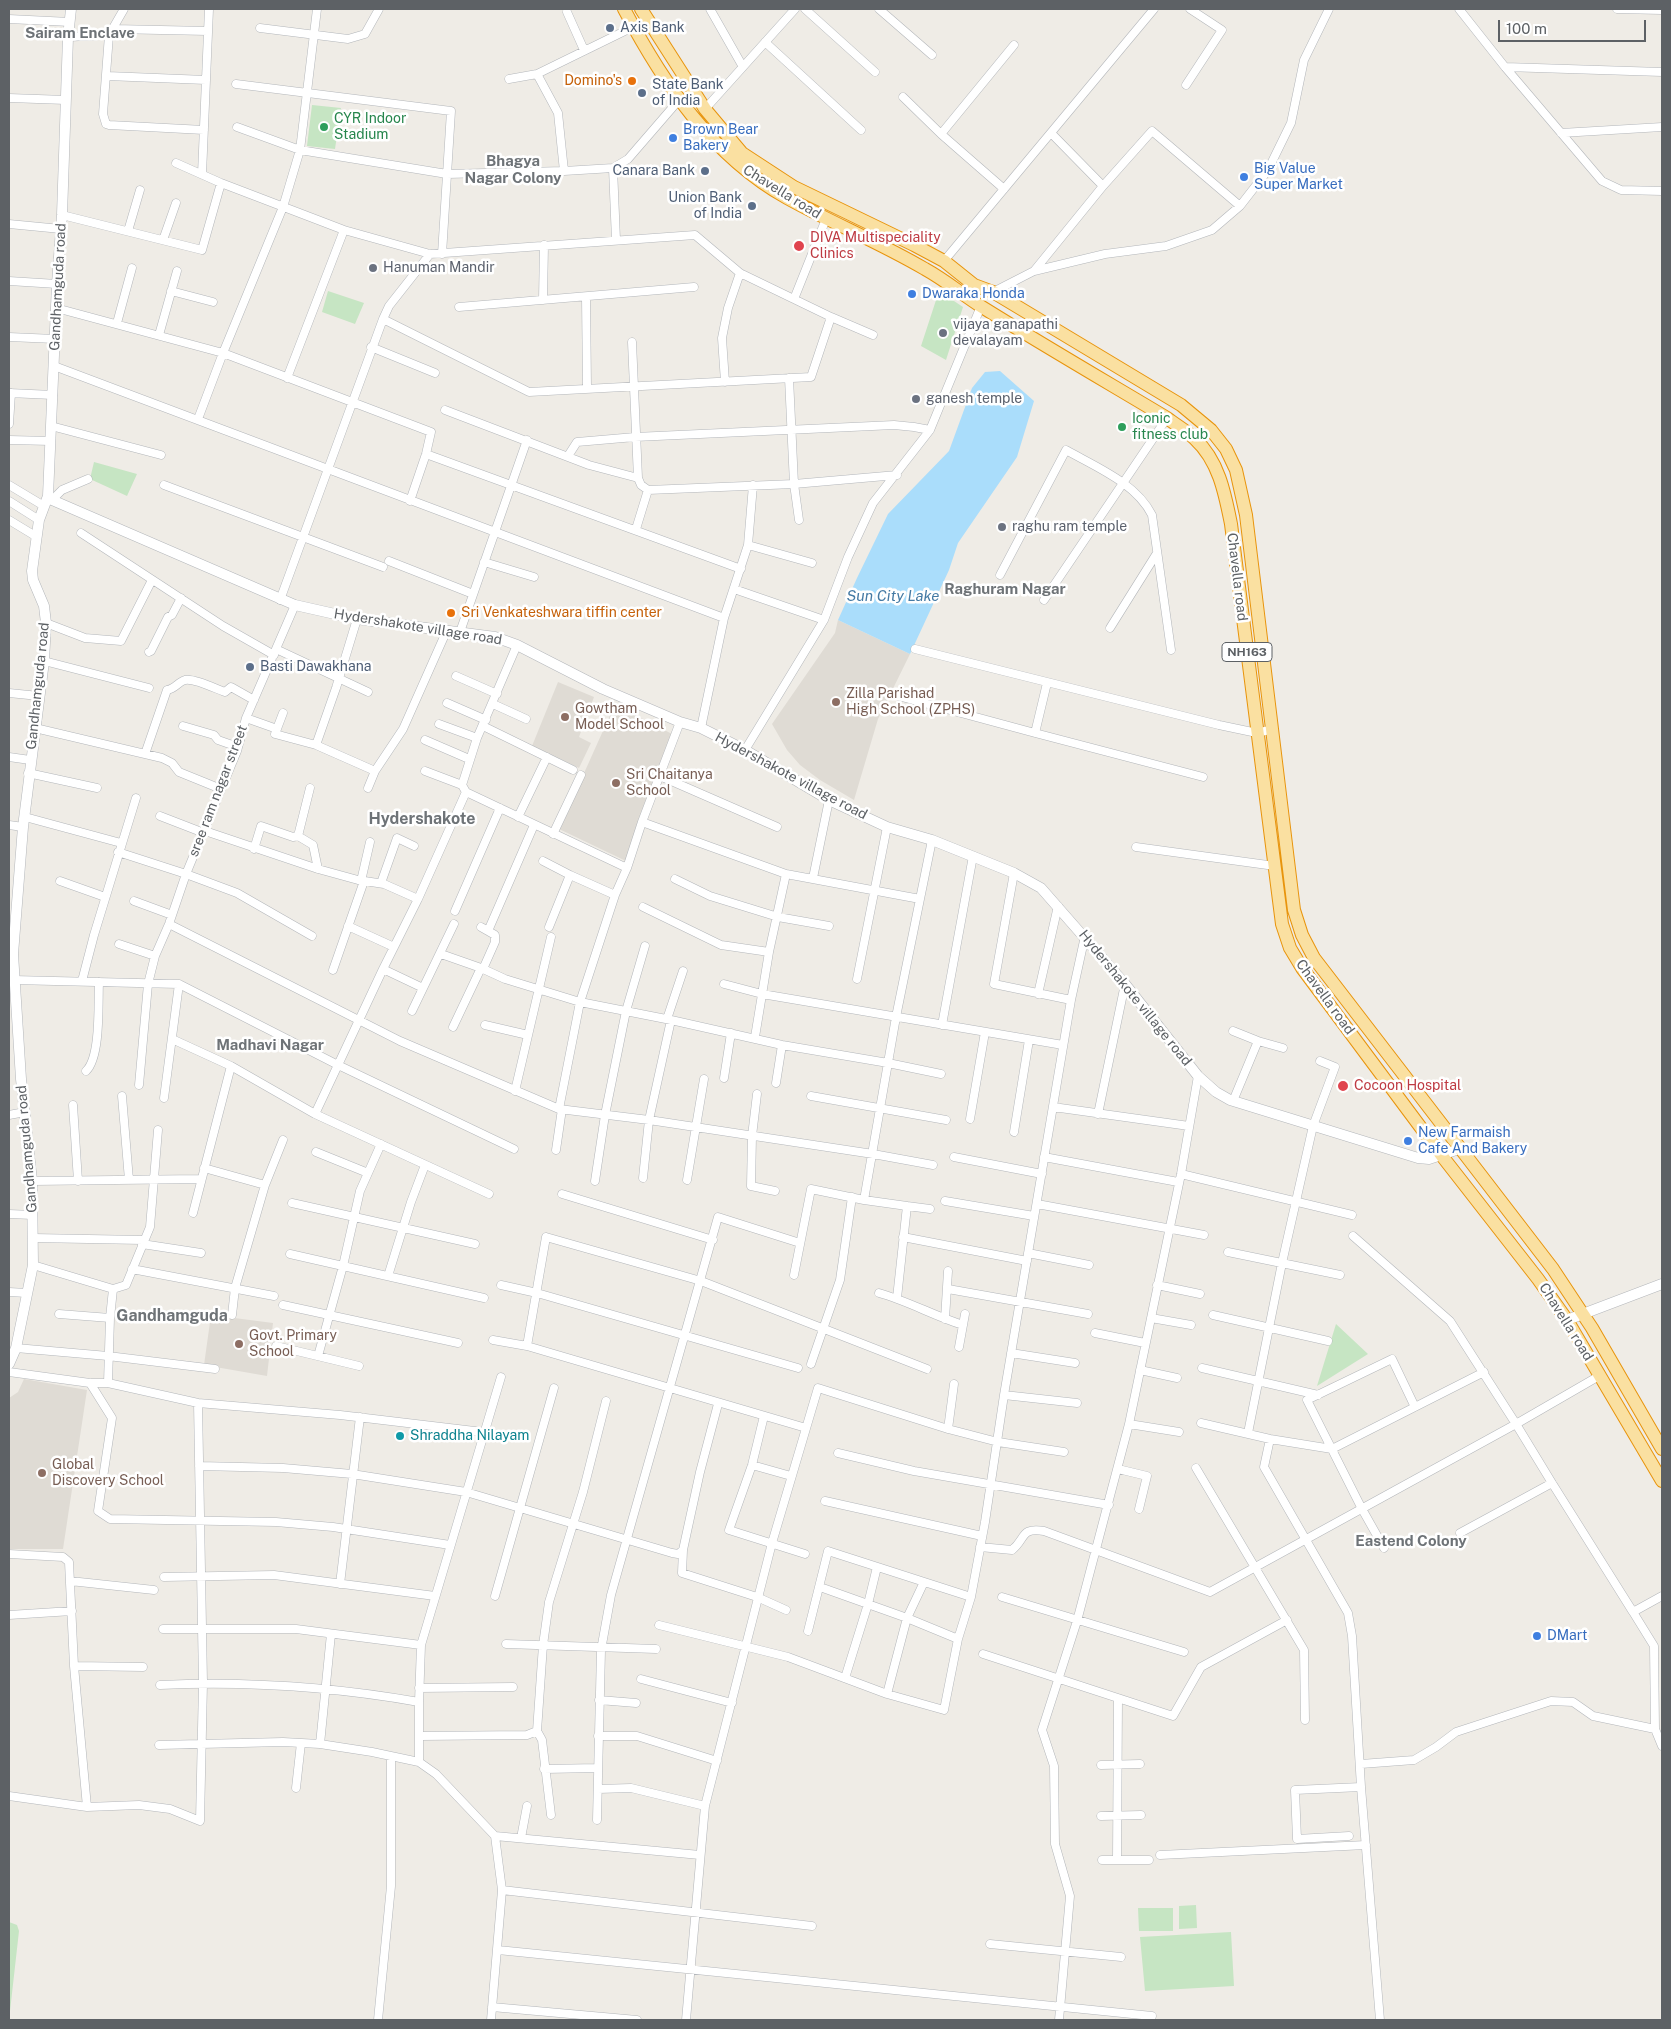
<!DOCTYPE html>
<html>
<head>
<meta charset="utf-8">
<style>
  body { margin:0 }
  #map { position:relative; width:1671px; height:2029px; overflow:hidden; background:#efece6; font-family:"Public Sans",sans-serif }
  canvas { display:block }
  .frame { position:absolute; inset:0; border:10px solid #5d6165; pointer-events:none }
  .scale { position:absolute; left:1498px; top:20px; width:148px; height:22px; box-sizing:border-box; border:2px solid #5d6165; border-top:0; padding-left:6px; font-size:15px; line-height:18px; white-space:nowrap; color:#5d6165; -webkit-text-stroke:4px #fff; paint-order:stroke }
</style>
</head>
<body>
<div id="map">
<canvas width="1671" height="2029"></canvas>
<div class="frame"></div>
<div class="scale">100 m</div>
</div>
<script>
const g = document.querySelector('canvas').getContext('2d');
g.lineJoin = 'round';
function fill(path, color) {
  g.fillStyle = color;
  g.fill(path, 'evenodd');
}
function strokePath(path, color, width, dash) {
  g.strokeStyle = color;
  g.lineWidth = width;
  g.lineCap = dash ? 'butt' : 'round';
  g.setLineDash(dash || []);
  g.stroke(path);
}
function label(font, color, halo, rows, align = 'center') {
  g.font = font + ' "Public Sans",sans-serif';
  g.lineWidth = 5;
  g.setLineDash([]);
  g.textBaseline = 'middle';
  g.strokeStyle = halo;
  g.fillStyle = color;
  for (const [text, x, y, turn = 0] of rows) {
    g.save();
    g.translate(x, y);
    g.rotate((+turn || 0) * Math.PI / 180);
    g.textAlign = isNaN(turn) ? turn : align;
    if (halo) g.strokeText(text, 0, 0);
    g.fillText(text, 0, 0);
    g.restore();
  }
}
fill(new Path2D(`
  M838,620L910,654L878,719L854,800L820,780L800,765L787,750L772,724L835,633Z
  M558,682L594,697L579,737L591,743L579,768L532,746Z
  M615,704L672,734L626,861L559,829Z
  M211,1315L273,1323L267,1376L204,1365Z
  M24,1379L87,1390L63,1549H9V1398L18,1392Z`), '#dfdbd4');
fill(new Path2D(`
  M312,105L341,108L335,149L307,146Z
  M328,291L364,303L355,324L322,312Z
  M939,291L963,307L946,360L921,346Z
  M94,462L137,474L127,496L90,479Z
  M1336,1324L1368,1354L1317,1386Z
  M1196,1905L1197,1928L1179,1929V1906Z
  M1138,1908H1173V1931H1139Z
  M9,1922L17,1925L19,1931L9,2020Z
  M1231,1932L1234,1986L1145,1991L1140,1937Z`), '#c6e5c3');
fill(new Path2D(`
  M1000,371L1034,401L1017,457L958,543L949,570L910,654L838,620L857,578L888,514L949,451L972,388L985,372Z`), '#aaddfb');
const minor = new Path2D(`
  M124,9L109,35L103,114L106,124L109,125L204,130
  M710,9L743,67
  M805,9L875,72
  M879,9L932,55
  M1459,9L1505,67L1602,181L1621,190L1662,191
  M1617,9L1662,10
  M567,12L584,50
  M9,19L70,22
  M260,28L348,39L365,34L379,9
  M113,29L208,31
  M68,37L109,35
  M765,42L861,130
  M1505,67L1662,72
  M537,74L558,113L564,171
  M107,76L206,80
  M509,79L537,74L633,27
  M236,84L451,111L442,254
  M1186,85L1222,30L1190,9
  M903,97L941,134L1004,189
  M9,98L66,100
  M705,109L795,9
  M237,127L300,150L447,174L564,171L613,168L628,159L679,100
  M1051,133L1103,186
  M1561,133L1662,127
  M941,134L1014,45
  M176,163L221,183L344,230L430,254L695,235L740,273L831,317L873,335
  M613,168L616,240
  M202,174L209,9
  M62,215L202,250L221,183
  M9,224L61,229
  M128,231L140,190
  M163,240L176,203
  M944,261L1154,9
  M1034,271L1103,186L1152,131L1240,206
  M9,281L57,284
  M171,291L213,302
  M993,292L1034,271L1105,254L1166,246L1212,230L1240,206L1268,170L1291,123L1304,60L1329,9
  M586,297L587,388
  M794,299L826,219
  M543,300L544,245
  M459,307L694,287
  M56,308L223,353L431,432L426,454L410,501
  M383,319L529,392L811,377L831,317
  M117,323L132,268
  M159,335L177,271
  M9,337L55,339
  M632,342L638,478L641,485L648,490L794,484L897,475
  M371,347L435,373
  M54,366L724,618
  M287,378L344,230
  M789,378L794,484L799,520
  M725,382L722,338L728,308L740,273
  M9,393L53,395
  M445,410L589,465L638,478
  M198,419L223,353L283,207L300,150L317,9
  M9,424L11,393
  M51,426L161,455
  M9,440L51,441
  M426,454L741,569
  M568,456L577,442L635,437L894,425L914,427L930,430
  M9,485L44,506
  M164,485L383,567
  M52,500L62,490L88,479
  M9,501L39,520
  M9,520L37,537
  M636,529L648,490
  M81,533L223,626L274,655
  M748,545L812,563
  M389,561L473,594
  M484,562L534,577
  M1000,575L1066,450C1096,467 1136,483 1152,515L1171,650
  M734,589L824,620
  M280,600L383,319L389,306L430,254
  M1044,600L1167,418
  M46,623L85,638L121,641L152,580
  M1110,628L1157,553
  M460,632L527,440
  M276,649L368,692
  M915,649L1219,725L1257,733L1273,729
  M149,652L151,651L168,617L172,615L181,598
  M44,661L149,688
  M456,676L497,694
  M9,693L39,696
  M898,696L1035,733L1047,683
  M447,703L486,720
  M493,704L526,719
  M283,713L275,734L316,745L375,771L403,729L447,630
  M246,718L277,729
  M439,724L477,738
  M183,726L214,735L218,740L238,747
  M483,726L573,770
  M35,728L162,758L172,763L179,772L221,789
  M701,728L724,618L748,545L753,485
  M1035,733L1203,777
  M425,740L469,759
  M316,745L336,688L357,619
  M745,750L824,620L848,557L873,503L930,430L981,306
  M145,754L167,690C175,689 178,682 185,680C194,678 216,689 225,692L231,687L254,700
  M9,757L30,760
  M425,771L462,785L466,792L627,868
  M28,773L97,788
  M660,776L777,827
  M462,785L477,738L517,645
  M368,788L375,771
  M160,816L204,833
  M25,817L121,843
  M518,817L547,757
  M642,822L786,874L920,899L896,1017L864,1200
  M9,825L23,827
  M205,831L318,869L358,880L384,884L418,899
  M553,834L581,775
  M298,836L313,845L318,869
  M1136,847L1275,866
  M254,849L261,826L293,837L298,836L310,788
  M118,852L186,874L237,893L312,936
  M543,861L570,875L549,927
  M1014,873L994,984L1071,1000
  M570,875L615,895
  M813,878L829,800
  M675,879L710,896L778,917L829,926
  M60,881L105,897
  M361,881L370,842
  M381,883L397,838L414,846
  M920,899L932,840
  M134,901L172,915
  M643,907L721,945L769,952
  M455,911L500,808
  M169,924L400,1041L559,1109L649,1120L873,1154L933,1165
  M348,926L394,947
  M481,927L495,935V942L483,969
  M488,931L534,825
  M119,944L155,956
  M441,954L481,968L505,979L580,1002L671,1020L782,1045L888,1063L941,1074
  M383,969L423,988
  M333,970L364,881
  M857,979L887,827
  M13,980L179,984L338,1065L514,1149
  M82,981L94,935L136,798
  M724,984L762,994L1063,1045
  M1038,994L1058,906
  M412,1011L454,924
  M667,1019L683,971
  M485,1025L528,1035
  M942,1025L973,856
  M453,1027L481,968
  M1233,1031L1258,1041L1233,1101
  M755,1037L769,952L786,874
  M172,1039L231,1066L315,1114L489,1194
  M1258,1041L1283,1048
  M86,1071C101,1057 98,1003 99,982
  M724,1078L731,1033
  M776,1083L782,1045
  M139,1085L148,984L155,956L169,924L186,874L237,751L246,718L295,605
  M515,1091L551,937
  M757,1094L752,1136L751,1186L775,1191
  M122,1096L129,1180
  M811,1096L946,1120
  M164,1098L179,984
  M73,1105L78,1181
  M1053,1107L1189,1126
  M559,1109L580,1002L615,895L627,868L642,822L680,722
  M315,1114L383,969L418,899L466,792
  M1098,1114L1125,984
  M9,1115L25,1112
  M970,1119L985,1032
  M1014,1132L1029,1040
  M556,1150L562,1109
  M316,1152L368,1173
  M954,1157L1042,1174
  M1044,1157L1178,1182
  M204,1168L265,1185
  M1181,1174L1352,1215
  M643,1178L649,1120L671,1020
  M687,1180L704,1079
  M32,1181L201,1179
  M595,1181L605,1115L626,1011L645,946
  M562,1194L713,1240
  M945,1201L1034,1216
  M292,1203L475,1244
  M1037,1204L1204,1235
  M907,1206L930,1209
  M193,1213L231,1066
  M9,1214L33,1215
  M1353,1236L1450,1321L1516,1424L1552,1483L1633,1612L1662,1596
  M903,1237L1027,1261
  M33,1238L143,1240
  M142,1244L201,1253
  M1228,1252L1340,1275
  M1028,1253L1089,1265
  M290,1254L484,1298
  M33,1265L113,1289L126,1285L150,1227L158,1130
  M132,1269L274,1296
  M794,1275L811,1189L864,1200L907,1206L897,1298
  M388,1276L411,1202L425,1165
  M501,1285L537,1293L798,1368
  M1157,1285L1200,1294
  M948,1289L1088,1314
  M9,1292L27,1293
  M879,1293C908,1301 934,1316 963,1325
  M283,1305L458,1343
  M59,1314L110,1318
  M232,1315L235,1288L265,1185L283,1140
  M1213,1315L1328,1341
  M1151,1318L1191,1325
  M945,1319L948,1271
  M1095,1333L1145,1343
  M493,1340L527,1346L806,1428
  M276,1346L359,1366
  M527,1346L546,1237L701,1281L927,1369
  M959,1347L965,1314
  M16,1348L108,1356L215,1369
  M1011,1353L1075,1363
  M318,1356L343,1266L360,1191L381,1144
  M811,1364L840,1280L852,1197
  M1202,1368L1318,1395
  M1140,1370L1177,1378
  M9,1372L90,1383H108L110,1318L113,1289
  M90,1383L112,1418L98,1511L110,1519L276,1522L333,1527L450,1545
  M108,1383L198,1403L340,1415L483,1432
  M1004,1395L1077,1403
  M764,1416L752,1465L729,1530L805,1554
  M1201,1423L1270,1439L1332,1449L1484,1372
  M1129,1424L1179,1432
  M948,1429L954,1384
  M1248,1433L1282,1263L1313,1126L1335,1067L1320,1061
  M1270,1439L1264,1467L1348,1613L1352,1636L1361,1787L1380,2020
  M838,1453L914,1471L1109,1505
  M752,1465L791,1476
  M199,1466L283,1468L352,1474L466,1492L672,1553L678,1554L683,1550L700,1472L718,1404
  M1196,1468L1304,1650L1305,1720
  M1118,1469L1147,1476L1139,1509
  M825,1501L982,1536
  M1460,1533L1552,1483
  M980,1547L1012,1550C1026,1539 1020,1527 1044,1531L1210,1592L1516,1424L1599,1376
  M1384,1548L1362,1509L1307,1400L1392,1359L1415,1407
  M683,1550L682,1573L757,1597L786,1610
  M9,1554L63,1557L69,1562L74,1666L87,1807
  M164,1577L274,1575L435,1596
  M70,1581L154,1590
  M340,1584L360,1417
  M820,1587L907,1618L958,1639
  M495,1596L554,1388
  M1002,1597L1184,1652
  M1633,1612L1654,1646L1655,1729L1662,1746
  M9,1615L72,1611
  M659,1625L788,1657L887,1694L944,1710L958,1639L971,1597L985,1522L1004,1395L1071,1000L1085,936
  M163,1629H296L421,1645
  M808,1631L828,1551L971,1597
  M506,1644L656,1649
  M983,1654L1173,1716L1201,1667L1287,1620
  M74,1666L143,1667
  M845,1678L868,1604L877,1567
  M641,1679L732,1703
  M160,1685C247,1681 334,1687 419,1702L421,1645L501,1377
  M419,1688L513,1687
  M887,1694L907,1618L924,1582
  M1118,1699L1117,1860H1149
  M599,1700L636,1703
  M537,1731L542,1740L551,1815
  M420,1736L527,1735L537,1731L543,1645L549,1602L583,1492L606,1401
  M598,1736H637L717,1761
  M320,1744L331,1634
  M159,1745L283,1742L320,1744L372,1752L419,1762L436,1774L495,1836L502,1890L491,2020
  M419,1762V1702
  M1361,1764L1414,1760L1436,1747L1456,1732L1551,1701L1573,1702L1593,1716L1655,1729
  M1101,1765L1140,1764
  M544,1769L598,1768
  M296,1788L301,1743
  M598,1789L631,1788L705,1806
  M9,1796L87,1807L139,1805L170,1809L200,1821L203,1683L198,1403
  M1101,1816L1141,1815
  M597,1820L601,1650L611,1595L718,1217L800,1243
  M495,1836L700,1855
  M1349,1836L1297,1839L1295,1790L1361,1787
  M521,1838L527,1806
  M1160,1855L1366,1845
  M1102,1860H1117
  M502,1890L812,1926
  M990,1944L1121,1957
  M498,1950L1152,2016
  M492,2007L637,2020
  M378,2020L391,1886V1756
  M686,2020L705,1806L772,1543L818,1388L948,1429L998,1442L1064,1452
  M1059,2020L1070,1896L1055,1844L1054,1766L1042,1730L1077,1621L1129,1424L1181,1174L1198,1076`);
const tertiary = new Path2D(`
  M48,496L52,500L295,605L357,619L495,637L517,645L603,689L680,722L701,728L745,750L829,800L887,827L932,840L1014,873L1041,888L1125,984L1198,1076L1216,1092L1230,1100L1418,1158L1429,1159L1459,1149
  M1567,1320L1662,1284
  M9,1364L16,1348L33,1265L32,1181L21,1079L13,954L23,827L44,661L46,623L44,606L33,580L32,571L39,520L48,496L57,284L62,215L68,37L71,9`);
const trunk = new Path2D(`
  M624,9C663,83 712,156 787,198C832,223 881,243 925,269C945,280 963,295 982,307C1043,345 1105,381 1167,418C1176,425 1187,431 1195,439C1219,461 1225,494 1231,524L1282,924L1290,948L1302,968L1442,1156L1538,1279L1567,1320L1662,1481
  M641,9L705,109L742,153L794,187L914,245L944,261L974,285L993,292L1181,405L1211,430L1226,449L1236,470L1246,515L1294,910L1302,935L1314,958L1553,1269L1592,1328L1662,1449`);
strokePath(minor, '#b3b6ba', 9);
strokePath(tertiary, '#b3b6ba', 11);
strokePath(trunk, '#e8940c', 14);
strokePath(minor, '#fff', 8);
strokePath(tertiary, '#fff', 10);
strokePath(trunk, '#fae0a1', 12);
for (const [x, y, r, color] of [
  [610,28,5,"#5c6f8a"],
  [632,81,5,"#e8710a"],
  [642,93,5,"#5c6f8a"],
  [324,127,5,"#2e9e5b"],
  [673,138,5,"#3f7fe0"],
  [705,171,5,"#5c6f8a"],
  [1244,177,5,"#3f7fe0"],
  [752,206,5,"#5c6f8a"],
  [799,246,6,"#e0444e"],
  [373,268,5,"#6b7280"],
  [912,294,5,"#3f7fe0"],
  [943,333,5,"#6b7280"],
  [916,399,5,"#6b7280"],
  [1122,427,5,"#2e9e5b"],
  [1002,527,5,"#6b7280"],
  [451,613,5,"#e8710a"],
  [250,667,5,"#5c6f8a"],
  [836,702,5,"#8d6e63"],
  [565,717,5,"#8d6e63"],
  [616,783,5,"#8d6e63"],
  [1343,1086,6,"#e0444e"],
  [1408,1141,5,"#3f7fe0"],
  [239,1344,5,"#8d6e63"],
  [400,1436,5,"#0f9aa8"],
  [42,1473,5,"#8d6e63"],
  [1537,1636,5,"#3f7fe0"]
]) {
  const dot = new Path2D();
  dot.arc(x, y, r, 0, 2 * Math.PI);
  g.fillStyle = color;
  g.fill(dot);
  strokePath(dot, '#fff', 2);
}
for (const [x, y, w] of [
  [1247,652,50]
]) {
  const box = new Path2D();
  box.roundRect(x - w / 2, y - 9.5, w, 19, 4);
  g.fillStyle = '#fff';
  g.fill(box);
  strokePath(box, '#5d6165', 1);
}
label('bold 12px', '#5d6165', null, [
  ["NH163",1247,652]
]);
label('14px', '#4e5e75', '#fff', [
  ["Axis Bank",620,28],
  ["State Bank",652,85],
  ["of India",652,101],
  ["Canara Bank",695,171,"right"],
  ["Union Bank",742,198,"right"],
  ["of India",742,214,"right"],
  ["Basti Dawakhana",260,667]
], 'left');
label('14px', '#c56008', '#fff', [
  ["Domino's",622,81],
  ["Sri Venkateshwara tiffin center",461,613,"left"]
], 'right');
label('14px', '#27864d', '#fff', [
  ["CYR Indoor",334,119],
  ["Stadium",334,135],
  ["Iconic",1132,419],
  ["fitness club",1132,435]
], 'left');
label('14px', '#366cbe', '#fff', [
  ["Brown Bear",683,130],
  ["Bakery",683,146],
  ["Big Value",1254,169],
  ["Super Market",1254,185],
  ["Dwaraka Honda",922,294],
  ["New Farmaish",1418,1133],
  ["Cafe And Bakery",1418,1149],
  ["DMart",1547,1636]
], 'left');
label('14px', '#5d6165', '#fff', [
  ["Chavella road",782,192,32],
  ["Gandhamguda road",58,287,-87],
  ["Chavella road",1237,577,83],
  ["Hydershakote village road",418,627,9],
  ["Gandhamguda road",38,686,-84],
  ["Hydershakote village road",791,776,28],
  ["sree ram nagar street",218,791,-69],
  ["Chavella road",1325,997,54],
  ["Hydershakote village road",1135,998,51],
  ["Gandhamguda road",27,1149,-95],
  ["Chavella road",1566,1322,58]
]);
label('14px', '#be3a42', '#fff', [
  ["DIVA Multispeciality",810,238],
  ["Clinics",810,254],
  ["Cocoon Hospital",1354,1086]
], 'left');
label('14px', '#5b616d', '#fff', [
  ["Hanuman Mandir",383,268],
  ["vijaya ganapathi",953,325],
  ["devalayam",953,341],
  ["ganesh temple",926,399],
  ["raghu ram temple",1012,527]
], 'left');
label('14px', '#785e54', '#fff', [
  ["Zilla Parishad",846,694],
  ["High School (ZPHS)",846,710],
  ["Gowtham",575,709],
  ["Model School",575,725],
  ["Sri Chaitanya",626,775],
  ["School",626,791],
  ["Govt. Primary",249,1336],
  ["School",249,1352],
  ["Global",52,1465],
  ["Discovery School",52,1481]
], 'left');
label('14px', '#0d838f', '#fff', [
  ["Shraddha Nilayam",410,1436]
], 'left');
label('bold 15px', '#6e7377', '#fff', [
  ["Sairam Enclave",80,33],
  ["Bhagya",513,161],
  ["Nagar Colony",513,178],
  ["Raghuram Nagar",1005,589],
  ["Madhavi Nagar",270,1045],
  ["Eastend Colony",1411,1541]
]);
label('italic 15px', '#447aa4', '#fff', [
  ["Sun City Lake",893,596]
]);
label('bold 16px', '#6e7377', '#fff', [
  ["Hydershakote",422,819],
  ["Gandhamguda",172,1316]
]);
</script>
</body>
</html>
